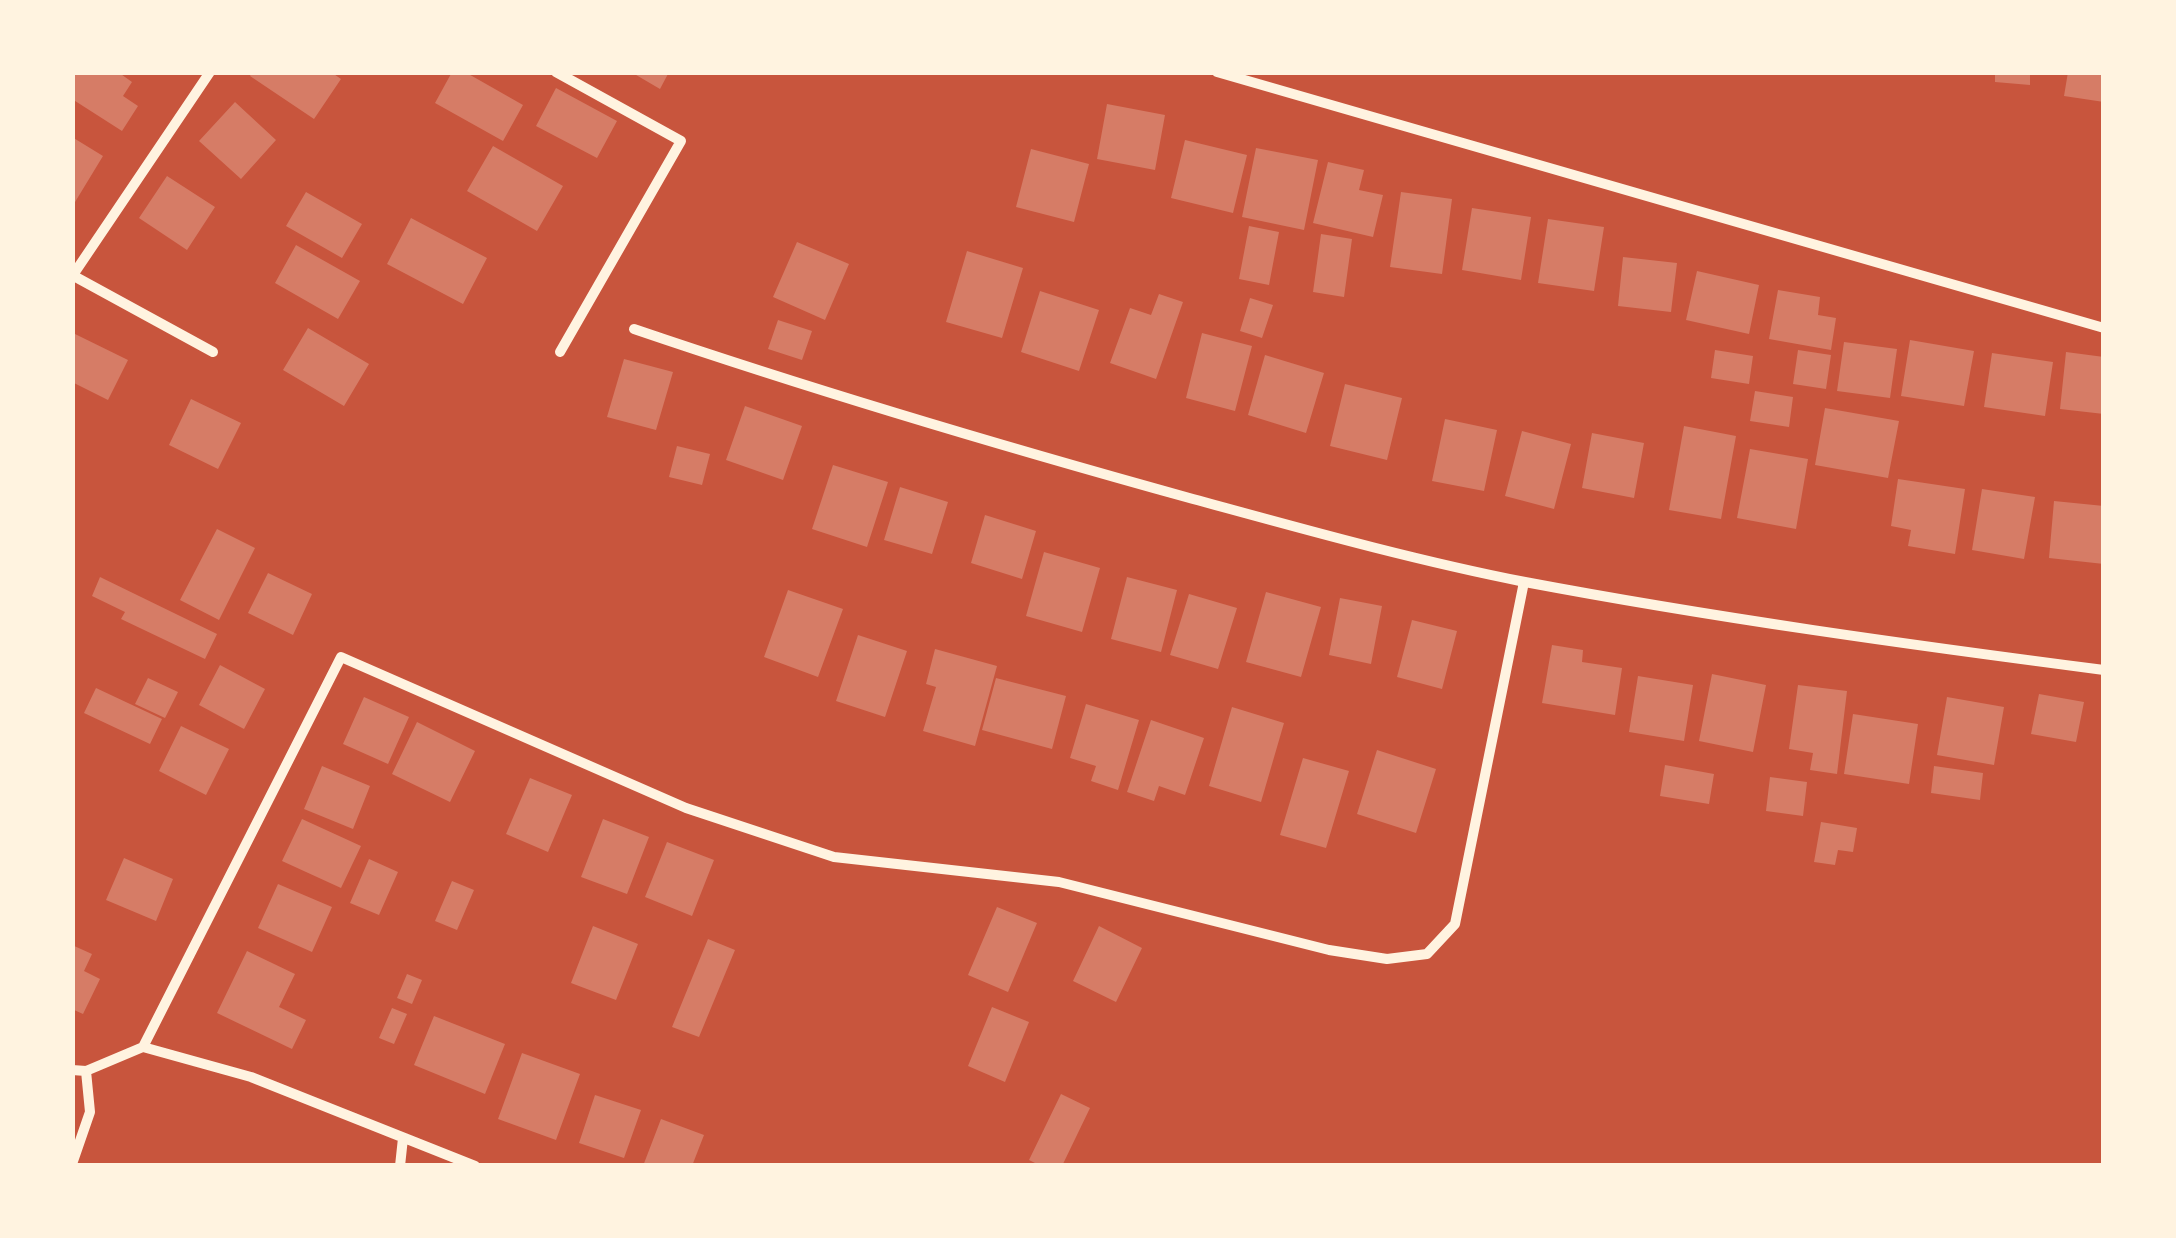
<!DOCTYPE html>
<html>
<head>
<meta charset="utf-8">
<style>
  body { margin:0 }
  #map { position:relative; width:2176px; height:1238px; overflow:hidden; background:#c8553d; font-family:"Asap Condensed",sans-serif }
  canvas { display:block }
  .frame { position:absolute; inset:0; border:75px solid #fff3e0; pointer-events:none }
</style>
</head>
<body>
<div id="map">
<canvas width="2176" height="1238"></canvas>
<div class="frame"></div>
</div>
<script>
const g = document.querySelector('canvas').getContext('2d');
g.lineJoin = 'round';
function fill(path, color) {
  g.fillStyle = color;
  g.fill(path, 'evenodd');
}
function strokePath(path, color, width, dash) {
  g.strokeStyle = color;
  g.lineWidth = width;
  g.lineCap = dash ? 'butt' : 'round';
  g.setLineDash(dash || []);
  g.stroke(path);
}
fill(new Path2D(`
  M72,72H118L132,82L123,96L138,106L122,131L72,99Z
  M252,72H331L341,79L314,119L250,76Z
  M452,72H465L523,105L503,141L435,103Z
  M631,72H669L660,89Z
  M1995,72H2030V85L1995,82Z
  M2068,72H2104V102L2064,96Z
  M556,88L617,121L597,158L536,126Z
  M235,102L276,140L241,179L199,141Z
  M1107,104L1165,115L1155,170L1097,159Z
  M72,137L103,156L72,207Z
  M1185,140L1247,155L1233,213L1171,198Z
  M493,146L563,186L537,231L467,191Z
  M1256,148L1318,160L1304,230L1242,217Z
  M1031,149L1089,164L1074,222L1016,207Z
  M1328,162L1364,170L1359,190L1383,195L1373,237L1313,223Z
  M167,176L215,207L187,250L139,218Z
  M306,192L362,224L342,258L286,226Z
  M1401,192L1452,199L1442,274L1390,267Z
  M1472,208L1531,217L1521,280L1462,270Z
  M411,218L487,258L463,304L387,264Z
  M1548,219L1604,227L1594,291L1538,283Z
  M1249,226L1279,232L1269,285L1239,279Z
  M1321,234L1352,239L1344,297L1313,292Z
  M797,242L849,264L825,320L773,297Z
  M296,245L360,281L338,319L275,283Z
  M967,251L1023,268L1002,338L946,322Z
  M1623,257L1677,263L1671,312L1618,306Z
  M1697,271L1759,285L1749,334L1686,320Z
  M1778,290L1820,297L1818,315L1836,318L1831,350L1769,339Z
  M1040,291L1099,310L1079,371L1021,352Z
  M1159,294L1183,302L1156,379L1110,363L1130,308L1151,315Z
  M1250,298L1273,305L1262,338L1240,331Z
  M778,320L812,331L802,360L768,349Z
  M308,328L369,364L344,406L283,370Z
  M1202,333L1252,346L1235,411L1186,398Z
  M75,334L128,360L108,400L72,382Z
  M1910,340L1974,351L1964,406L1901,396Z
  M1844,342L1897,349L1890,398L1837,391Z
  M1715,350L1753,356L1749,384L1711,378Z
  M1798,350L1831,355L1826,389L1793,384Z
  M2066,352L2104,357V414L2060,409Z
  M1992,353L2053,362L2045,416L1984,407Z
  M1265,355L1324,373L1306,433L1248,415Z
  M624,359L673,372L656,430L607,417Z
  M1345,384L1402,398L1387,460L1330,446Z
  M1755,391L1793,397L1789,427L1750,421Z
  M191,399L241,423L218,469L169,445Z
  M745,406L802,426L783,480L726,460Z
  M1825,408L1899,421L1888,478L1815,465Z
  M1445,419L1497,430L1484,491L1432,481Z
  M1684,426L1736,436L1721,519L1669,510Z
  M1522,431L1571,444L1554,509L1505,496Z
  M1592,433L1644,443L1634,498L1582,488Z
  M677,446L710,454L702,485L669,477Z
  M1750,449L1808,459L1796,529L1737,518Z
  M833,465L888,482L867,547L812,529Z
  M1898,479L1965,489L1955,554L1908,546L1911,530L1891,526Z
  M900,487L948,502L932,554L884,540Z
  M1982,489L2035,497L2024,559L1972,550Z
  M2054,501L2104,506V564L2049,558Z
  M985,515L1036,531L1022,579L971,563Z
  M217,529L255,548L219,620L180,600Z
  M1044,552L1100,568L1082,632L1026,616Z
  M268,573L312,594L293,635L248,613Z
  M100,577L217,634L205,659L121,619L125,612L92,596Z
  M1127,577L1177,590L1161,652L1111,639Z
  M788,590L843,609L818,677L764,657Z
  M1266,592L1321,607L1301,677L1246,662Z
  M1189,594L1237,608L1218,669L1170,655Z
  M1340,598L1382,606L1371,664L1329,655Z
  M1412,620L1457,631L1442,689L1397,677Z
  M858,635L907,651L885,717L836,701Z
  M1552,645L1583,650L1582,662L1622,668L1615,715L1542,703Z
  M935,649L997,666L975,746L923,731L936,687L926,684Z
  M220,665L265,689L244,729L199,705Z
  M1712,674L1766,685L1753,752L1699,741Z
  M1638,676L1693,685L1684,741L1629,732Z
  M148,678L178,692L165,718L135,704Z
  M996,678L1066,696L1052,749L982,730Z
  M1798,685L1847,691L1837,774L1810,770L1813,753L1789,749Z
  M96,688L162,719L150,744L84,713Z
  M2039,694L2084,702L2076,742L2031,734Z
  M364,697L409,717L388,764L343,744Z
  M1947,697L2004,707L1994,765L1937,755Z
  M1086,704L1139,720L1118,790L1091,781L1096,766L1070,758Z
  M1232,707L1284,723L1261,802L1209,786Z
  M1853,714L1918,724L1909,784L1844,774Z
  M1151,720L1204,738L1185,795L1159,786L1154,801L1127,792Z
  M417,722L475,751L450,802L392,774Z
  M181,726L229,749L206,795L159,771Z
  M1377,750L1436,769L1416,833L1357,814Z
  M1303,758L1349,771L1326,848L1280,835Z
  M1665,765L1714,774L1709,804L1660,796Z
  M322,766L370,786L353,829L304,809Z
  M1934,766L1983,773L1980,800L1931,793Z
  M1770,777L1807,782L1803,816L1766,811Z
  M530,778L572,795L548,852L506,834Z
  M302,819L361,846L341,888L282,861Z
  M603,819L649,837L627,894L581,877Z
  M1821,822L1857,828L1853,852L1838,850L1835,865L1814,862Z
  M667,842L714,860L692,916L645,897Z
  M124,858L173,879L156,921L106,900Z
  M369,859L398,872L379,915L350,903Z
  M452,881L474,890L457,930L435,921Z
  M278,884L332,907L312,952L258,928Z
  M997,907L1037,923L1008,992L968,975Z
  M593,926L638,944L616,1000L571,983Z
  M1099,926L1142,948L1116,1002L1073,981Z
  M708,939L735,950L699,1037L672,1027Z
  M72,945L92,954L84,971L100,979L83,1014L72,1009Z
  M247,951L295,974L279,1007L306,1020L292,1049L217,1013Z
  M407,974L422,980L412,1004L397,998Z
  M992,1007L1029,1022L1005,1082L968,1066Z
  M392,1008L407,1014L394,1044L379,1038Z
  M434,1016L505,1044L485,1094L414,1065Z
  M522,1053L580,1074L556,1140L498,1119Z
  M1061,1094L1090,1108L1062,1166H1041L1029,1160Z
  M595,1095L641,1110L624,1158L579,1143Z
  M661,1119L704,1135L692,1166H643Z`), '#d67c66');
strokePath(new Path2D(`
  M556,72L681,141L560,352
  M1217,72L2104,328
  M72,275L213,352
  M73,275L210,72
  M634,329C819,392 1005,447 1193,499C1303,529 1413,560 1525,582C1716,618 1911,645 2104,670
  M143,1047L341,657L686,808L834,857L1059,882L1329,950L1387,959L1427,954L1455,924L1524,582
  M72,1070L86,1071L143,1047L251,1077L475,1166
  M72,1164L90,1112L86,1071
  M400,1166L403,1138`), '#fff3e0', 10);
</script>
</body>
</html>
